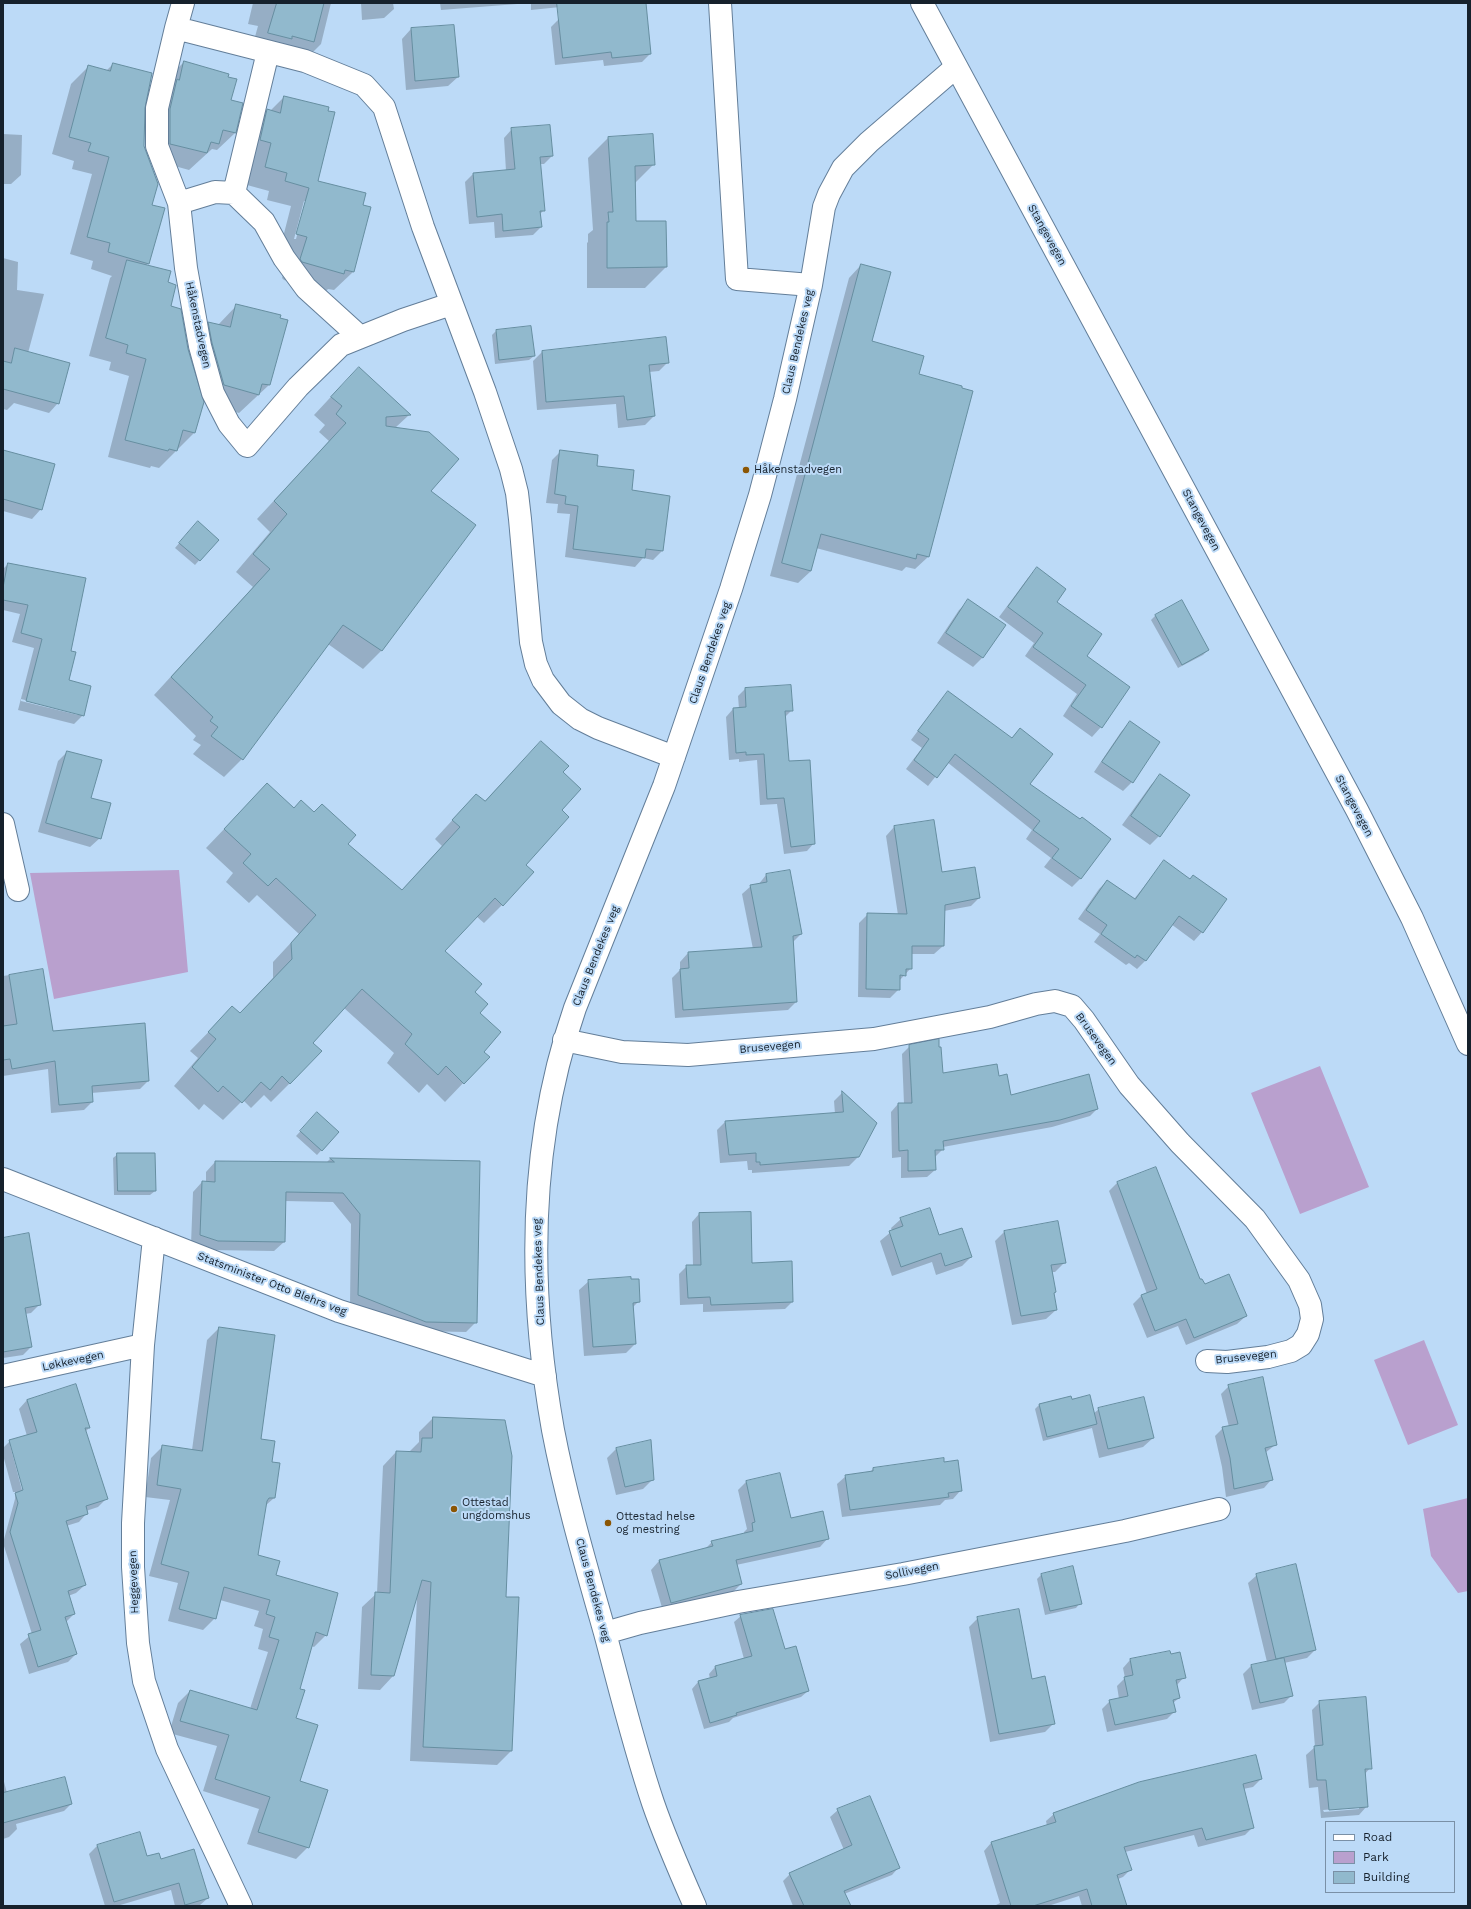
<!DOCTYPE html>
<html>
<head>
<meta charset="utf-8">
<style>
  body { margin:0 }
  #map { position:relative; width:1471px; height:1909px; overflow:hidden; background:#bcdaf7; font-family:"Work Sans",sans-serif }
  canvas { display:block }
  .frame { position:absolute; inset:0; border:4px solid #16212c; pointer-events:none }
  .legend { position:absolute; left:1325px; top:1821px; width:130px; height:72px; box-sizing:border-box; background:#bcdaf7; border:1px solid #7a90a6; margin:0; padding:5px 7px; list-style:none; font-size:12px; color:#16212c }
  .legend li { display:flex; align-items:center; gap:8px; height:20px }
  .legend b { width:20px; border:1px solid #7a90a6 }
</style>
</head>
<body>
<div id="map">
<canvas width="1471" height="1909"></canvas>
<div class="frame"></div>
<ul class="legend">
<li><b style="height:5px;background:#fff"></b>Road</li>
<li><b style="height:11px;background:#b9a0ce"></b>Park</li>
<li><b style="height:11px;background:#91b9cd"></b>Building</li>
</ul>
</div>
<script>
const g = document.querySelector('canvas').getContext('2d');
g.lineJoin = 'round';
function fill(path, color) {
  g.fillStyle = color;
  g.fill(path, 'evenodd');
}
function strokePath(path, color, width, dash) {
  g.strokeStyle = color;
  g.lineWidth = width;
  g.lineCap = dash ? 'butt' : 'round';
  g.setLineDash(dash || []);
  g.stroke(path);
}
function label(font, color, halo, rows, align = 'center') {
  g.font = font + ' "Work Sans",sans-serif';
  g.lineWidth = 4;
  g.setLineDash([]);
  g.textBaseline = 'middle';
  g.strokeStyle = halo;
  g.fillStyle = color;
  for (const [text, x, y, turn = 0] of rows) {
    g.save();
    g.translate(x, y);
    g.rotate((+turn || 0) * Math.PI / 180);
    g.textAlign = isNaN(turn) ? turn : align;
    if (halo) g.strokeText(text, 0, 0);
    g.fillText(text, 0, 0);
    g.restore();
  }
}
fill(new Path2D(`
  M179,870L188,972L54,999L30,873Z
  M1320,1066L1369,1187L1300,1214L1251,1093Z
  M1424,1340L1458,1425L1408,1445L1374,1360Z
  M1468,1498V1591L1458,1593L1431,1556L1423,1509Z`), '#b9a0ce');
fill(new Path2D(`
  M253,3H331L321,44L303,62L251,51L258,26L248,24Z
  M361,3H393L394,9L384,18L362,20Z
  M440,3H530L441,10Z
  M531,3H573L570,6L531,10Z
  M559,19L650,54L642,62L604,66L603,60L555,65L551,27Z
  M411,29L458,77L448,86L406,90L402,39Z
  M184,62L230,100L235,133L217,150L212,149L189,170L153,160L166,80Z
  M113,64L144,108V146L151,205L148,264L146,265L167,283L170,307L187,350L203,402L194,433L159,468L151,466L150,468L108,457L129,376L109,370L111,362L89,356L110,278L112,276L91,269L93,261L70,254L92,174L72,169L74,161L52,154L71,84L89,66L106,71Z
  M284,97L317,182L362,205L370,208L353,272L334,290L328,289L325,292L284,280L282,278L289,255L279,253L291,206L267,200L269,191L247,185L253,162L242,158L249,129L267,110L270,111ZM304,201H306L296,239H294Z
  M512,129L552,156L544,164H539L544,210L540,214L541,227L533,235L495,238L494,222L469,224L465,182L473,174L506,171L504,138Z
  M3,134L22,135L21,175L11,184H3Z
  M608,138L654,164L634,184L635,222L666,267L645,288H587V243L588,242V234L593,230L588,158Z
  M3,258L18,262L17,290L44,294L28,353L58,403L49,413L14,403L7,410L3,409Z
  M861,265L871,342L918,375L972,392L928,557L915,569L906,567L902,571L816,548L811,571L798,583L770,576L849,278Z
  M237,305L286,320L269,385L239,413L205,403L190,342L209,323L218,325Z
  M530,327L534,356L529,360L495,364L492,335L496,331Z
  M542,352L668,362L659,371L649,372L654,416L645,425L618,428L616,404L537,410L533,361Z
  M341,386L409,415L395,428L429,491L474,525L381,651L363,669L328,644L242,759L224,777L193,754L201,745L193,740L196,736L154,695L253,587L236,572L270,532L257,519L329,441L319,432L325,425L314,415Z
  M3,451L41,509L32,519L3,511Z
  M561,451L596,467L631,491L662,551L653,560L643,558L635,567L565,557L570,514L557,513L558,504L546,503L552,460Z
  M193,527L217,540L195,565L175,548Z
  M8,564L70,652L68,681L83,715L74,724L18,710L34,648L12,642L20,614L3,610V569ZM21,699L78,713V715L21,701Z
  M1037,569L1085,657L1129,687L1101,727L1092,737L1063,716L1077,694L1025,656L1034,643L999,617L1028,578Z
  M969,601L1004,625L982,658L973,667L937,643L959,610Z
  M1181,602L1208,650L1203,655L1178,668L1151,620L1155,616Z
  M745,689L792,710L784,718L788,762L814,843L807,851L784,854L777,804L760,805L757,760L739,762V759L729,760L726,717L733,709H739L738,696Z
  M948,692L1011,739L1020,729L1028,784L1109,839L1080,879L1072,887L1044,867L1051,858L1026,839L1032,830L947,762L928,786L906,769L922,748L911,740L940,701Z
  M1130,722L1132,782L1123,791L1094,772L1121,732Z
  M541,742L562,772L560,810L525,865L502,905L484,923L476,916L444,951L473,992L478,1013L483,1052L488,1057L445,1102L427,1084L419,1093L387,1063L394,1053L344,1008L312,1043L290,1083L271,1102L264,1095L251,1108L243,1100L223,1120L204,1104L199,1110L174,1086L198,1058L190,1051L232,1008L239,1014L273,978V962L299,934L257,895L249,903L226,882L233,873L206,848L249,803L294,809L346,844L401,891L442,846L435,839L458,814L484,802Z
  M67,752L90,798L100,838L90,847L38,832L58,761Z
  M1161,775L1159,836L1150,845L1122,825L1151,785Z
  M933,821L941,873L979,898L971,906L944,911L943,946L934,954H911V968L899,981V989L890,998L858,997L859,923L868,914L898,915L886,836L894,827Z
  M1164,862L1189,880L1193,876L1226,899L1202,932L1194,941L1171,924L1146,960L1137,969L1129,963L1126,965L1094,942L1100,934L1078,919L1099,889L1107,881L1134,899Z
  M766,875L801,934L793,942L796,1002L788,1010L675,1018L672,978L680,970V962L688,953L753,949L742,894L751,886L758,885Z
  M42,970L53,1032L148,1081L140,1089L91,1093L92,1102L84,1110L51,1113L48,1069L3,1076V976Z
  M910,1046L942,1074L998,1077L1010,1097L1097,1109L1090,1116L1052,1127L943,1147V1149L935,1157V1170L927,1177L901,1178V1157L892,1158L891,1112L898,1104H904L902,1054Z
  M842,1093L876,1123L858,1157L849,1166L752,1173V1170H748L747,1161L720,1163L717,1130L725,1122L835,1114L834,1101Z
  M313,1118L338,1132L317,1155L296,1136Z
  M118,1154L155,1191L150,1195H114L113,1158Z
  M330,1159L479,1162L476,1322L466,1332L416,1331L350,1304L351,1224L333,1202L284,1201V1242L274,1251L209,1250L191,1244L193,1192L202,1182H206V1172L215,1162L326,1163Z
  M1156,1168L1200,1281L1246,1316L1237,1324L1186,1345L1178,1326L1147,1338L1133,1304L1141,1296L1147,1294L1109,1191L1117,1183Z
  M699,1214L792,1302L785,1309L703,1312V1304L680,1305L679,1274L687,1266H693L692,1222Z
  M901,1219L938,1237L971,1257L962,1266L936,1275L932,1262L892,1276L880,1241L892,1231L891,1228Z
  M1005,1231L1065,1262L1055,1272H1052L1055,1292L1053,1295L1056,1310L1046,1319L1012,1325L995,1241Z
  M3,1239L39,1305L31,1313L25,1314L31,1347L23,1355L3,1358Z
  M630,1280L639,1301L632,1308L635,1344L626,1353L584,1356L579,1290L589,1281Z
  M219,1328L260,1440L271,1463L274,1498L265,1506L257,1556L326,1635L314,1647L311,1646L299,1689L295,1719L299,1781L308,1847L296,1859L247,1844L259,1809L203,1791L217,1746L169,1733L178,1703L190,1691L250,1709L268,1652L258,1649L263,1629L254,1626L259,1611L220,1600L215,1618L203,1630L168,1621L178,1583L149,1576L170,1500L145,1497L151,1458L163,1446L192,1450L207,1340Z
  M76,1385L89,1428L85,1432L106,1499L98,1507L86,1511L87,1513L79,1522L66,1526L85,1585L76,1593L68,1596L74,1614L66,1622L76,1654L68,1662L29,1674L20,1644L32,1634L3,1543L15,1499V1492H13L3,1455V1448L10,1441L27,1436L19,1409L27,1400ZM10,1445H12L24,1489L22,1490Z
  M1229,1386L1275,1445L1265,1453L1271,1480L1264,1488L1226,1497L1222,1467L1215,1436L1223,1428L1229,1427L1221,1394Z
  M1039,1405L1093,1414L1099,1409L1153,1438L1143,1447L1099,1458L1092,1428L1043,1441L1035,1409Z
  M433,1418L505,1598L511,1751L497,1765L410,1761L417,1596L393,1676L380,1690L358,1689L362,1607L377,1593L383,1466L396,1452L408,1453L419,1442V1432Z
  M616,1449L653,1479L643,1489L616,1495L607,1458Z
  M944,1463L961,1490L953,1499L945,1500L940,1505L842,1517L837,1484L846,1476L869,1473L873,1469Z
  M746,1482L790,1519L828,1538L820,1547L736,1565L741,1584L733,1592L663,1611L651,1570L659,1561L705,1549L712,1542L744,1534V1532L747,1529L738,1490Z
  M1041,1575L1080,1603L1076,1608L1045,1615L1037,1579Z
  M1257,1575L1315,1650L1307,1658L1284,1663L1292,1695L1284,1703L1252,1710L1243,1674L1251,1666L1267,1662L1248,1583Z
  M741,1616L784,1651L808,1691L801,1697L733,1718L729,1722L704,1729L692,1689L698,1682L710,1679L709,1674L715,1667L744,1659L734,1622Z
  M978,1618L1031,1680L1054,1723L1045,1732L990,1742L969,1627Z
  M1130,1660L1184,1677L1177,1685L1179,1698L1173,1703L1175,1711L1167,1719L1107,1732L1102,1709L1110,1701L1119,1699L1117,1686L1125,1678L1123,1668Z
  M1320,1702L1370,1768L1364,1775L1367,1806L1359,1815L1321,1818L1318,1787L1309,1788L1306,1755L1315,1747L1312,1710ZM1359,1807V1809L1324,1812L1323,1810Z
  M3,1778L7,1793L71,1804L64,1811L16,1824L17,1829L9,1837L3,1839Z
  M1261,1779L1253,1787L1243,1789L1253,1827L1245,1835L1198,1847L1194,1835L1125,1852L1131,1869L1123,1877L1118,1879L1126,1906H1082L1079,1896L1048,1906H994L1000,1903L984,1851L991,1843L1047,1826L1046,1821L1054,1814Z
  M838,1810L899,1867L892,1875L844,1894L850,1906H793L783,1881L790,1874L844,1850L830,1817Z
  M97,1846L161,1860L208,1898L199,1906H175L171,1890L117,1906H105L89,1854Z`), '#0003');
const building = new Path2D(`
  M277,3H324L314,42L292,36V39L268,33Z
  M557,3H646L651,54L612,58L611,52L563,58Z
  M454,25L459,77L415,81L411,28Z
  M184,61L229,74L228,77L237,79L231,100L243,103L236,133L223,130L219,144L211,142L207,153L170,144V109L177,79L179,80Z
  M113,63L152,73L145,108L144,146L158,184L152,205L165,208L149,264L108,252L110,243L87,237L109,157L88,151L91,143L69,137L88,65L110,71Z
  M284,96L329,107L328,111L335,112L318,181L366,193L363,205L371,207L354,272L345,270L344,274L302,262L300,259L307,237L296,234L309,188L285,181L287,173L265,167L271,143L260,140L267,109L280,113Z
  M550,125L553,156L540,157L545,211H540L542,227L503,231L502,214L477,217L473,173L515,169L511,128Z
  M653,134L655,165L635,166L636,221H666L667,267L607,268V222H609L608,212H613L608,137Z
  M127,260L171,271L168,282L176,285L171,306L181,309L188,349L204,402L195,433L183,430L177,451L169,449L168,451L125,440L146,359L126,353L128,345L106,338Z
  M861,264L891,272L872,341L924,356L919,374L962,386V388L973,391L929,557L917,554L916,559L821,534L811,571L782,563Z
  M236,304L281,315L280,318L288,320L270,385L262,384L259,395L224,385L212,343L208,322L230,327Z
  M531,326L535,356L499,360L496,330Z
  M666,337L669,363L649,365L655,416L627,420L624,396L546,402L542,351Z
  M15,348L70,363L59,404L3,389V361L11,363Z
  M359,367L411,415L386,417V426L429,432L459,459L431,491L476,525L382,651L343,625L243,760L211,736L218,727L210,721L213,717L171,677L270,569L253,554L287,514L274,501L346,423L336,414L342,406L331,397Z
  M3,450L55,464L42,510L3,499Z
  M560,450L598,455L597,466L634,470L632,490L670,496L663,551L646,549L645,558L573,549L578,506L565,504L566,496L555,494Z
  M198,521L219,540L200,561L179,543Z
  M8,563L86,578L71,651L76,652L69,680L91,686L84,716L26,701L42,639L21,633L28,605L3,600V588Z
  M1037,567L1066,589L1057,602L1102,634L1087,656L1130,687L1102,728L1071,706L1086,685L1033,647L1043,633L1008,607Z
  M968,599L1006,625L983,658L946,633Z
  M1182,600L1209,650L1182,665L1155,615Z
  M791,685L793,711H785L789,761L810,760L815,844L791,847L784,798L767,799L764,754L746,755V752L736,753L733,708L746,707L745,688Z
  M948,691L1012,738L1020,728L1053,754L1030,784L1080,819L1082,817L1111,839L1081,879L1052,858L1059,849L1033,830L1040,821L955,754L937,778L914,760L929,739L918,731Z
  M1130,721L1160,742L1133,783L1102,762Z
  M541,741L569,766L563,772L581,789L562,810L569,817L526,865L534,872L503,906L495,898L445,951L482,984L475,992L488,1004L480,1013L501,1032L484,1052L490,1057L464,1084L446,1066L438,1075L405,1044L412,1034L362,989L313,1043L322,1051L290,1084L282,1076L270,1090L261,1082L242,1103L223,1086L218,1092L192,1067L216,1039L208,1032L232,1006L240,1013L292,959L291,943L316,915L276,878L268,886L243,863L251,854L224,829L267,783L294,808L301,800L314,812L322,804L356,835L348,844L402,890L460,827L452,820L476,794L485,801Z
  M67,751L102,760L91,798L111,803L101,839L46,823Z
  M1160,774L1190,795L1160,837L1131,816Z
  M934,820L942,872L975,867L980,898L945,905L944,946H912V969H906V976L900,975V990L866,989L867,913L907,914L894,826Z
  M1164,860L1190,879L1193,875L1227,899L1203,933L1179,916L1146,961L1137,955L1135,958L1101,934L1107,925L1086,910L1107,880L1135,899Z
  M790,870L802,934L793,936L797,1002L683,1010L680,969L689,968L688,952L762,947L750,885L767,882L766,874Z
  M43,969L53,1031L145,1023L149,1081L92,1086L93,1102L59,1105L55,1061L12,1069L10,1059L3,1060V1026L17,1024L9,975Z
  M939,1039V1047H941L943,1073L997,1064L999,1076L1007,1074L1011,1095L1089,1074L1098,1109L1060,1120L943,1141L944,1150H935L936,1170L908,1171V1150L899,1151L898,1103H912L909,1045Z
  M842,1091L877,1123L859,1157L760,1165V1162H756V1153L729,1155L725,1121L843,1112Z
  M317,1112L339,1132L322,1151L300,1131Z
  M117,1153H155L156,1191H118Z
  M330,1158L480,1161L477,1323L426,1322L358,1295L360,1214L343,1193L286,1192L285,1242L218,1241L200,1235L202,1181L215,1182V1161L334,1162Z
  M1156,1167L1200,1279H1202L1205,1284L1229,1274L1247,1316L1194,1338L1186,1319L1155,1331L1141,1295L1157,1289L1117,1182Z
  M930,1208L939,1235L962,1228L972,1257L945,1266L941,1253L901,1267L889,1231L903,1226L900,1218Z
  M751,1212L752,1263L792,1261L793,1302L711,1305L710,1297L688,1298L686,1265H701L699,1213Z
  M1058,1221L1066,1263L1051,1265L1056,1292L1054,1293L1057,1310L1021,1316L1004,1231Z
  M29,1233L41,1305L25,1308L32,1347L3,1352V1238Z
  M631,1277V1279H639L640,1302L633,1303L636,1344L593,1347L588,1280Z
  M219,1327L275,1335L261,1439L275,1441L272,1462L280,1463L275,1498H269L267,1501L258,1555L280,1561L276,1575L338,1593L327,1636L316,1632L300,1689L305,1690L296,1718L318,1725L300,1781L328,1790L309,1848L258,1832L270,1797L215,1779L229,1735L180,1721L190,1690L257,1710L279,1640L269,1637L275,1617L266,1614L270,1600L224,1587L216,1619L179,1609L189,1572L161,1564L181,1489L157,1485L162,1445L202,1451Z
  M1263,1377L1277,1445L1265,1448L1273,1480L1234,1489L1230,1458L1222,1427L1238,1424L1228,1385Z
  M76,1384L90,1428H85L108,1499L86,1506L88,1514L66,1521L86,1585L68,1591L75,1614L65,1617L77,1654L38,1667L28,1634L41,1630L10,1532L18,1503L15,1493L23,1490L9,1440L37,1432L27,1400Z
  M1090,1395L1097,1424L1047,1437L1039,1404L1071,1396L1072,1399Z
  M1144,1397L1154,1438L1108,1449L1098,1408Z
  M433,1417L505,1420L512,1456L506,1597H519L512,1751L423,1747L431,1582L422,1580L394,1676L371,1675L375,1592L390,1593L396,1451L421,1452L422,1438H432Z
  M651,1440L654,1480L625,1487L616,1448Z
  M944,1458V1462L958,1460L962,1491L948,1493L949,1497L850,1510L845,1475L873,1471V1468Z
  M780,1473L791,1518L823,1511L829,1539L736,1560L742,1584L671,1603L659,1560L713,1546L711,1541L753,1531L752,1523L755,1522L746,1481Z
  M1296,1564L1316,1650L1276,1659L1256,1574Z
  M1073,1566L1082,1604L1050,1611L1041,1574Z
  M773,1609L785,1649L796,1646L809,1691L736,1713L737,1715L710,1723L698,1681L717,1676L715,1666L752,1656L740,1615Z
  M1019,1609L1032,1679L1045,1676L1055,1724L999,1734L977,1617Z
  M1170,1651L1171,1654L1180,1652L1186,1678L1176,1680L1180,1698L1173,1700L1176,1712L1115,1725L1109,1700L1128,1696L1124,1677L1133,1675L1130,1659Z
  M1284,1658L1293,1696L1260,1703L1251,1665Z
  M1366,1697L1372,1769H1365L1368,1807L1329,1810L1326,1780H1317L1314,1746L1323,1745L1319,1701Z
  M1256,1755L1262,1779L1243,1784L1254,1828L1206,1840L1202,1828L1124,1847L1132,1870L1117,1875L1127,1906H1092L1087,1889L1033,1906H1011L991,1842L1056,1822L1053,1813L1139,1782Z
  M65,1777L72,1804L3,1823V1793Z
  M870,1796L900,1868L844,1891L851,1906H804L789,1873L852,1845L837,1809Z
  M140,1832L147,1856L159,1853L161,1859L194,1849L209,1898L185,1905L179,1883L114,1902L97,1845Z`);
fill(building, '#91b9cd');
strokePath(building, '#668ea0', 1);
const minor = new Path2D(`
  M720,3L737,279L811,285
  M176,28L183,3
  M234,193L268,52
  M179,203L215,192L234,193L264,222L284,258L306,288L360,337
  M451,304L403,320L341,345L298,387L247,446L229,424L213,393L200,346L186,268L179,203L157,146V108L176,28L305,61L364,85L384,107L423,227L485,392L511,469L517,493L520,519L531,642L536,664L543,680L561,704L580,719L598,728L674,757
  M3,824L18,890
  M564,1040L622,1052L688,1055L874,1039L990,1017L1036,1004L1055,1001L1072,1006L1084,1020L1129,1085L1180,1143L1255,1219L1299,1280L1310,1305L1312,1319L1308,1334L1301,1345L1291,1351L1268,1357L1227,1362L1207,1361
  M3,1179L339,1311L545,1376
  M154,1238L143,1345L133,1523V1567L138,1643L144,1681L167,1749L241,1906
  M3,1376L143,1345
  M605,1633L640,1623L738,1602L903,1574L1125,1531L1219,1509
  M695,1906C680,1872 665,1838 653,1803C634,1747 620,1689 605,1633C586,1566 566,1498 553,1430C528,1290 528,1144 575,1008L664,786L731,589L760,495L785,399L811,285L824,207L829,194L843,168L869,142L956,67`);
const major = new Path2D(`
  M922,3L1357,810L1412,918L1468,1044`);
strokePath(minor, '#637e99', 24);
strokePath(major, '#637e99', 24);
strokePath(minor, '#fff', 22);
strokePath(major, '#fff', 22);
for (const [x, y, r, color] of [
  [746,470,4,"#8b5604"],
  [454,1509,4,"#8b5604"],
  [608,1523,4,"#8b5604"]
]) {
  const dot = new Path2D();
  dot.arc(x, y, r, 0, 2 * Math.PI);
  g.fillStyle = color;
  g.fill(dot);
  strokePath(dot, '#bcdaf7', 1.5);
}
label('11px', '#16212c', '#bcdaf7', [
  ["Stangevegen",1047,235,61],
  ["Håkenstadvegen",198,325,78],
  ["Claus Bendekes veg",798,342,-77],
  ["Stangevegen",1201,520,62],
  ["Claus Bendekes veg",710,653,-71],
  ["Stangevegen",1354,806,62],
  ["Claus Bendekes veg",596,956,-68],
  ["Brusevegen",1096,1039,54],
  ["Brusevegen",770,1047,-5],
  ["Claus Bendekes veg",539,1272,-92],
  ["Statsminister Otto Blehrs veg",272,1284,21],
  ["Brusevegen",1246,1357,-6],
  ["Løkkevegen",73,1361,-12],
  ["Sollivegen",912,1571,-11],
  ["Heggevegen",134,1582,-92],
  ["Claus Bendekes veg",593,1590,75]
]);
label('11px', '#16212c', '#bcdaf7', [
  ["Håkenstadvegen",754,470],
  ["Ottestad",462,1503],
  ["ungdomshus",462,1516],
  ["Ottestad helse",616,1517],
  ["og mestring",616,1530]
], 'left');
</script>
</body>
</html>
